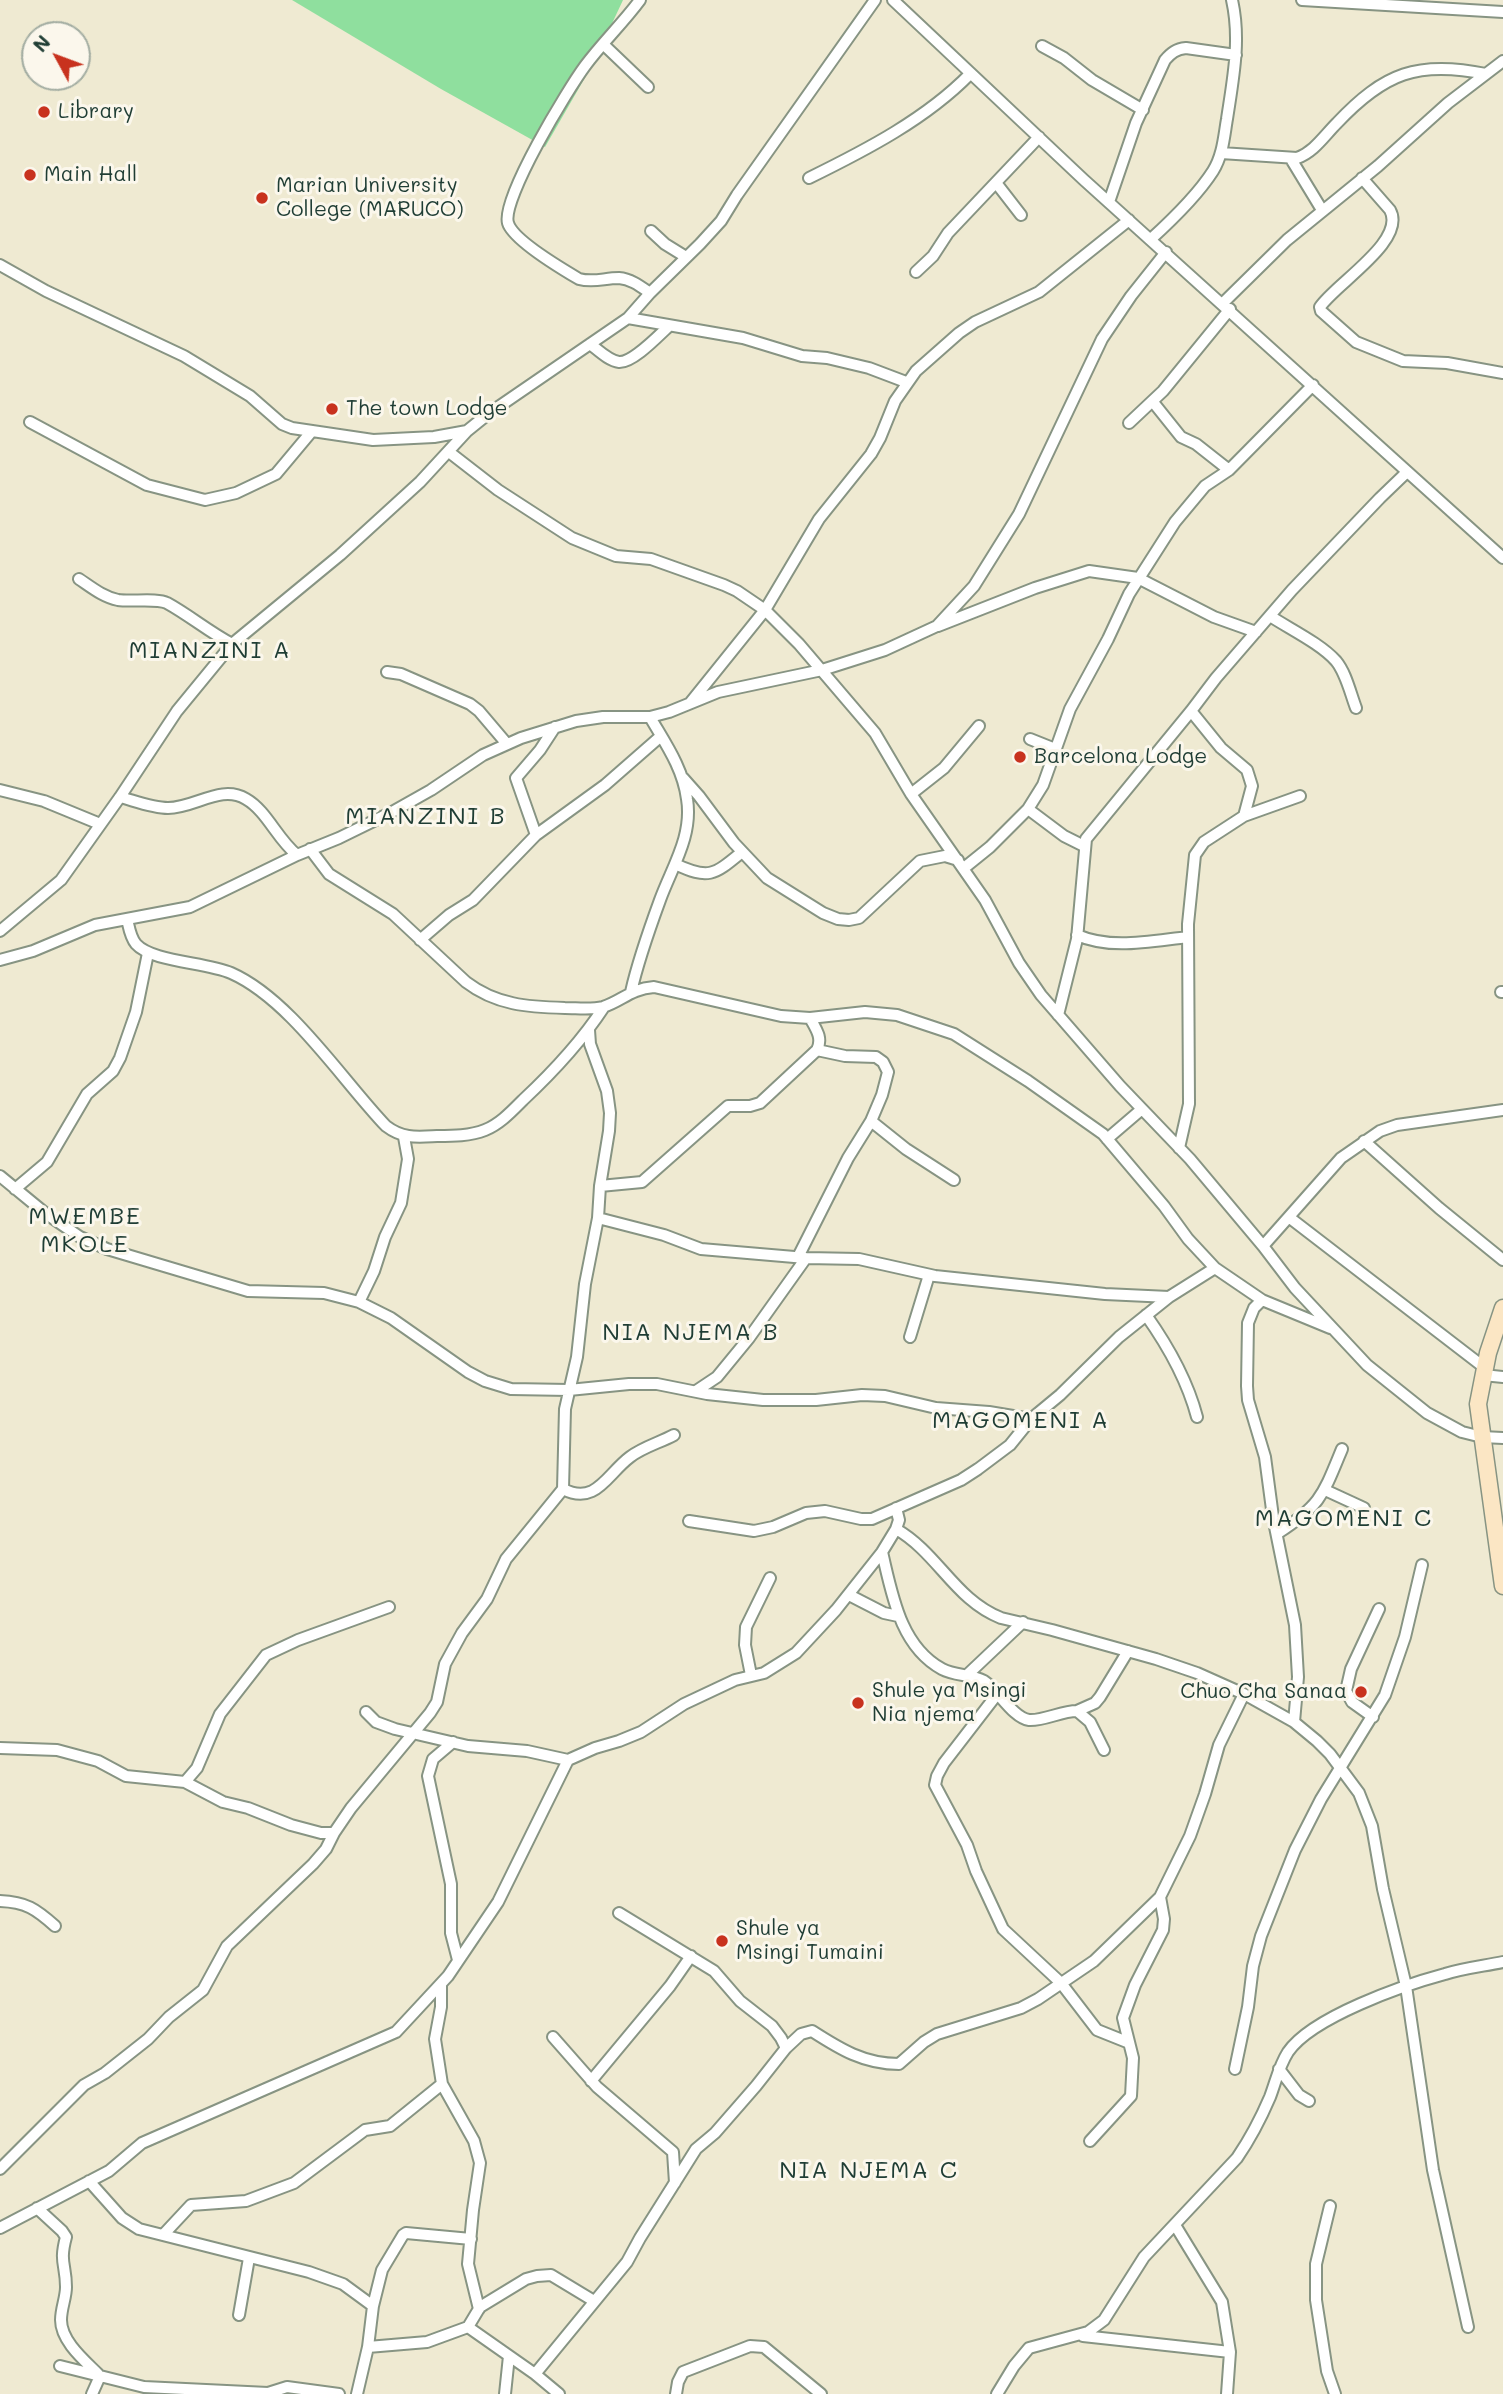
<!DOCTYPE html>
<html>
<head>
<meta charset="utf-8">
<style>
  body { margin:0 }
  #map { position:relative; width:1503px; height:2394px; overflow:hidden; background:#efead2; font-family:Mali,sans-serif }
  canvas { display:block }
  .north { position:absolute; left:21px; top:21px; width:70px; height:70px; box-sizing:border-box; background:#fbf7ec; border:2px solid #a3ada2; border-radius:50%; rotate:311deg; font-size:19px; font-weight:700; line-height:28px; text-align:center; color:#1f3d34 }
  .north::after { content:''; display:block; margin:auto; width:24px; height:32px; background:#c8321e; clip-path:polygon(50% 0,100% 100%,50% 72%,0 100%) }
</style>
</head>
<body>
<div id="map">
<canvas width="1503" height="2394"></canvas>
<div class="north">N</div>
</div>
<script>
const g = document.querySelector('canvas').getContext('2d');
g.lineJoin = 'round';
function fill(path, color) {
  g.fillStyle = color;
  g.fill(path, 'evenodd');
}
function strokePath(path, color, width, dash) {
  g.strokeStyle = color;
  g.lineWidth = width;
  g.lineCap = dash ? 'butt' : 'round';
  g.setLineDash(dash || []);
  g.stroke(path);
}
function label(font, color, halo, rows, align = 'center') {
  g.font = font + ' Mali,sans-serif';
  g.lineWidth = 6;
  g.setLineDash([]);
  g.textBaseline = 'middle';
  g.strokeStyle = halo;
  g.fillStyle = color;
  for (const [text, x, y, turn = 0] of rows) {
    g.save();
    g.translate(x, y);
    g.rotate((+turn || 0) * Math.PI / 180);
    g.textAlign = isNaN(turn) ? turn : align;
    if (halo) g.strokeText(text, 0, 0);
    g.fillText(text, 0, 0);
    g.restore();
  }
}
fill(new Path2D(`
  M292,0H623L594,62L545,147L441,89Z`), '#8fdf9e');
const minor = new Path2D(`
  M640,0C623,23 602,43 585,66C568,89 501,199 508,223C513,240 562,269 579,279C594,283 604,278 619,278C631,279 640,286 650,293
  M893,0L1084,180L1503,558
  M1302,0L1503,12
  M603,44L648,87
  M1042,46L1064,58L1092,80L1143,110
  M1221,153L1297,158C1314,152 1324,136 1337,123C1384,73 1418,60 1486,74
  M1291,159L1322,210
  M809,178C866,150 926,119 970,74
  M1362,178L1390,210C1407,241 1335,284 1320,307L1321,311L1356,342L1403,361L1447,363L1503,373
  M997,184L1021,215
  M1109,202L1136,123L1165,60C1171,53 1176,49 1186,48L1236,55
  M651,231L665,244L686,257
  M1151,239C1173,219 1197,196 1213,171C1223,155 1224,136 1227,119C1233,79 1241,40 1232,0
  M0,265L46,291L184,356L250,396L282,424L292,428L373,440L434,437L467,431
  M916,272L933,256L948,233L1039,137
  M1223,303L1287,240L1378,166L1448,103L1503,61
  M628,318L743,338L802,356L827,358L869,368L906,382
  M590,344C598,350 609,361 619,362C633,363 659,335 669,326
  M1153,402L1181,437L1196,444L1229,470
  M30,422L147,485L205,500L236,493L276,474L312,431
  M1129,423L1163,391L1230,309
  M449,452L498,490L572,538L616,556L651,559L724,585L737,591L765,610L799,644L875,733L911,794L985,900L1019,963L1041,995L1120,1086L1190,1159L1263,1246L1295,1288L1367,1365L1427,1413L1462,1432L1482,1437L1503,1438
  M79,579C91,587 103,597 118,600C131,602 157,598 167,603C189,615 209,632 232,644
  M1270,616C1290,629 1321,644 1336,661C1346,673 1350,692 1356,708
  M938,626L1035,588L1089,571L1138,578L1214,617L1256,632
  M387,672L401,674L470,704L479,711L507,744
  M691,702L765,610L819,519L871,454L880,438L895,401L916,371L959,333L975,322L1039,292L1129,220
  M1191,711L1221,748L1247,770L1252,786L1244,816
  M1030,739L1055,749
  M683,778L699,796L734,843L767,878L823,913L838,919L849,920L859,918L920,861L945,856L958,860
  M0,790L44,801L100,824
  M911,794L944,768L979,726
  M120,797C135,801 153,808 168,808C195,808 221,784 246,799C267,811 277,839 297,855
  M1028,809L1064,836L1084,846
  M536,835L516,778L540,750L555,727
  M310,849L329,874L393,914L466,982C496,1005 528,1007 565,1008C577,1008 591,1010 603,1007C622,1001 630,989 654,987L781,1016L810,1018L865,1012L897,1015L954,1034L1028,1081L1103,1134L1164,1206L1188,1239L1215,1268L1262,1300L1330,1328
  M675,864C709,880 714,875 742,852
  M964,868L990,847L1028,809L1043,785L1070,709L1108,639L1129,594L1175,522L1205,486L1229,470L1313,385
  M127,919C129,927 130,937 136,944C152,962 206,962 231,973C290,999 342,1080 386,1126C403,1139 417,1137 437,1136C453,1136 470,1136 485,1130C500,1124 512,1111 523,1100C554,1071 581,1042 604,1007
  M0,931L61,880L120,797L177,711L232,644L340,555L420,482L467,431L488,414L628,318L650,293L700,244L721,221L737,195L875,0
  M1077,935C1111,950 1151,941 1188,937
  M420,940L449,915L473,900L536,835L605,785L661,736
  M0,960L33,951L95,925L190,907L297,855L339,838L392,812L431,790L483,755L521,738L576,721L603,717H650L669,712L718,692L822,670L885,650L937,626L974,586L1019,514L1102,339L1131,296L1166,252
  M631,992C638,961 649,930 660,900C672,867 693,836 687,799C683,768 665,743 650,717
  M1501,992H1503
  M1058,1015L1077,939L1086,839L1191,711L1216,678L1292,590L1380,498L1407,472
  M871,1121L906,1149L954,1180
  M1107,1139L1142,1109
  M1364,1141L1439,1208L1503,1260
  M1179,1148L1189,1104L1188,924L1195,855L1204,842L1244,816L1300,796
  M0,1176L45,1213L80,1237L107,1249L248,1291L324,1293L359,1302L391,1318L468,1372L485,1381L511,1389L569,1390L629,1384H657L707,1394L763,1400H816L862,1395L885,1396L936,1408L989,1412L1031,1419
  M600,1186L642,1182L728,1106H750L760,1103L817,1050C823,1038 816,1029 810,1018
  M15,1189L47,1162L87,1094L113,1071L120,1058L136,1012L148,953
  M598,1218L664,1235L701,1249L806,1258L859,1259L935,1276L1105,1294L1169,1297
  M1290,1218L1485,1368
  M1263,1246L1341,1158L1380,1131L1397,1125L1503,1110
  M798,1257L848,1158L871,1121L882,1095L888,1072L883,1062L876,1057L845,1056L817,1050
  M1262,1300L1254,1308L1248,1323L1247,1386L1248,1400L1265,1457L1273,1517L1295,1625L1298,1677L1294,1722
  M359,1302L374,1271L385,1237L401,1203L408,1159L404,1137
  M1146,1315C1168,1346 1187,1379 1197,1417
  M910,1337L929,1275
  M1483,1375L1503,1377
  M696,1391L717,1377L749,1338L806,1258
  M563,1489C596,1506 607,1474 630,1457C643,1447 659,1443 674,1435
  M1325,1490L1364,1508
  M689,1521L754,1531L773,1527L806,1513L825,1511L861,1519H872L961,1480L978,1469L1010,1445L1031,1419L1060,1395L1119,1337L1169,1297L1215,1268
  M896,1529C938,1553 955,1600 1001,1618L1052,1630L1156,1659L1197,1673L1244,1694L1294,1722L1317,1741L1330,1754L1359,1793L1372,1826L1383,1889L1406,1986L1433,2170L1468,2327
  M1278,1533C1321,1505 1323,1495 1342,1449
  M882,1552C892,1594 900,1646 942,1669C955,1676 971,1674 984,1681C998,1690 1013,1718 1029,1720C1044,1721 1061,1711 1077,1711L1090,1722L1104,1750
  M849,1595L884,1613L898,1616
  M751,1675L745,1645L746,1627L770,1578
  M966,1676L1023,1622
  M998,1693L944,1763L937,1776L935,1785L967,1845L976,1871L1003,1929L1061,1983L1097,2030L1127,2042
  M1077,1711L1095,1703L1100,1697L1128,1651
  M366,1712L376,1722L395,1729L468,1746L527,1751L568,1760L595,1748L619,1741L641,1732L684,1704L735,1680L764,1673L796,1653L836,1610L882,1552L896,1529L899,1520L896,1508
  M1373,1717L1352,1702L1346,1691L1351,1669L1379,1609
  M453,1742L433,1759L428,1776L451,1884V1933L458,1960
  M0,1748L57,1750L98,1761L126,1776L185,1782L223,1802L248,1808L291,1825L321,1833H334
  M185,1782L197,1768L220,1714L266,1655L298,1640L389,1607
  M0,1901C26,1902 36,1909 55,1926
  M619,1913L714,1971L740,2001L772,2026L781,2038L786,2048
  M441,1985V2007L435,2039L442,2084L474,2141L480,2163L473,2210L468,2264L479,2309
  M553,2037L597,2087L673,2152L675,2183
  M1235,2069L1248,2007L1253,1966L1261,1936L1295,1850L1321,1799L1385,1695L1405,1637L1422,1565
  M1279,2069L1299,2095L1309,2101
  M591,2081L670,1986L691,1956
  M1090,2141L1131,2096L1133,2058L1123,2018L1135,1985L1163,1930L1164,1919L1160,1897
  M0,2169L84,2085L105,2073L148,2039L169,2017L203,1990L227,1946L313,1864L326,1849L334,1833L351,1808L430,1713L437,1702L445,1664L462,1633L487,1599L506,1559L563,1489L565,1409L577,1357L585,1284L598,1218L600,1186L609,1131L610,1113L607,1091L590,1044L589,1030
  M89,2181L122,2218L139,2229L309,2272L343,2284L373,2306
  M1330,2206L1316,2264V2300L1327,2371L1335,2394
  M37,2208L62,2231L66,2237C59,2263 66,2264 66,2287C66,2298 61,2308 61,2320C61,2341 84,2360 98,2374
  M1175,2225L1222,2302L1230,2352L1227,2394
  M0,2228L109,2171L142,2143L396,2032L448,1976L498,1902L568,1760
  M163,2235L191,2205L246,2201L294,2183L365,2130L390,2126L442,2084
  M239,2315L249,2258
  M468,2327L535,2374L559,2394
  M1083,2336L1230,2352
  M368,2347L427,2342L468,2327L480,2307L526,2279L537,2276L551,2275L594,2301
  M60,2366L144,2387L268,2393L287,2387L339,2394
  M535,2374L627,2262L640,2238L696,2149L715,2133L756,2086L786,2048L801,2034L812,2031C840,2049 864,2064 899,2064L924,2042L937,2034L1021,2008L1038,1999L1094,1961L1160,1897L1190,1836L1205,1794L1219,1745L1244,1694
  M92,2394L100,2376
  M357,2394L368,2347L373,2306L382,2270L403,2235L406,2233L471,2239
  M505,2394L509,2356
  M676,2394L678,2382L683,2372L750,2346L764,2347L821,2394
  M997,2394L1014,2366L1029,2348L1088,2332L1104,2320L1144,2257L1237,2158C1250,2139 1261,2118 1270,2097C1276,2081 1279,2066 1288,2052C1312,2017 1404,1985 1445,1974C1464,1968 1484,1966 1503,1962`);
const secondary = new Path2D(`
  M1503,1308L1488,1353L1478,1404L1503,1586`);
strokePath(minor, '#879483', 14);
strokePath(secondary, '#879483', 19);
strokePath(minor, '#fff', 10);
strokePath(secondary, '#fbe6c4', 16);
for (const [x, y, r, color] of [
  [44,112,7,"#c8321e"],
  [30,175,7,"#c8321e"],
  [262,198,7,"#c8321e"],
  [332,409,7,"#c8321e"],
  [1020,757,7,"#c8321e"],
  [1361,1692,7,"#c8321e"],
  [858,1703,7,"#c8321e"],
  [722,1941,7,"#c8321e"]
]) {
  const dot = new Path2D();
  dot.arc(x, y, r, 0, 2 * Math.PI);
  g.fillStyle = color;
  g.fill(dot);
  strokePath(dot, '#fbf7ec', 2.5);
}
label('21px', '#1f3d34', '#fbf7ec', [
  ["Library",58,112],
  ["Main Hall",44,175],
  ["Marian University",276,186],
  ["College (MARUCO)",276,210],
  ["The town Lodge",346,409],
  ["Barcelona Lodge",1034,757],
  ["Shule ya Msingi",872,1691],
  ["Nia njema",872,1715],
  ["Chuo Cha Sanaa",1347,1692,"right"],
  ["Shule ya",736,1929],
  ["Msingi Tumaini",736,1953]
], 'left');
g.letterSpacing = '2px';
label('24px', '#1f3d34', '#fbf7ec', [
  ["MIANZINI A",210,651],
  ["MIANZINI B",426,817],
  ["MWEMBE",85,1217],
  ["MKOLE",85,1245],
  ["NIA NJEMA B",691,1333],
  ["MAGOMENI A",1021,1421],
  ["MAGOMENI C",1344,1519],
  ["NIA NJEMA C",869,2171]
]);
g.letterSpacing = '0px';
</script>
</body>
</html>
